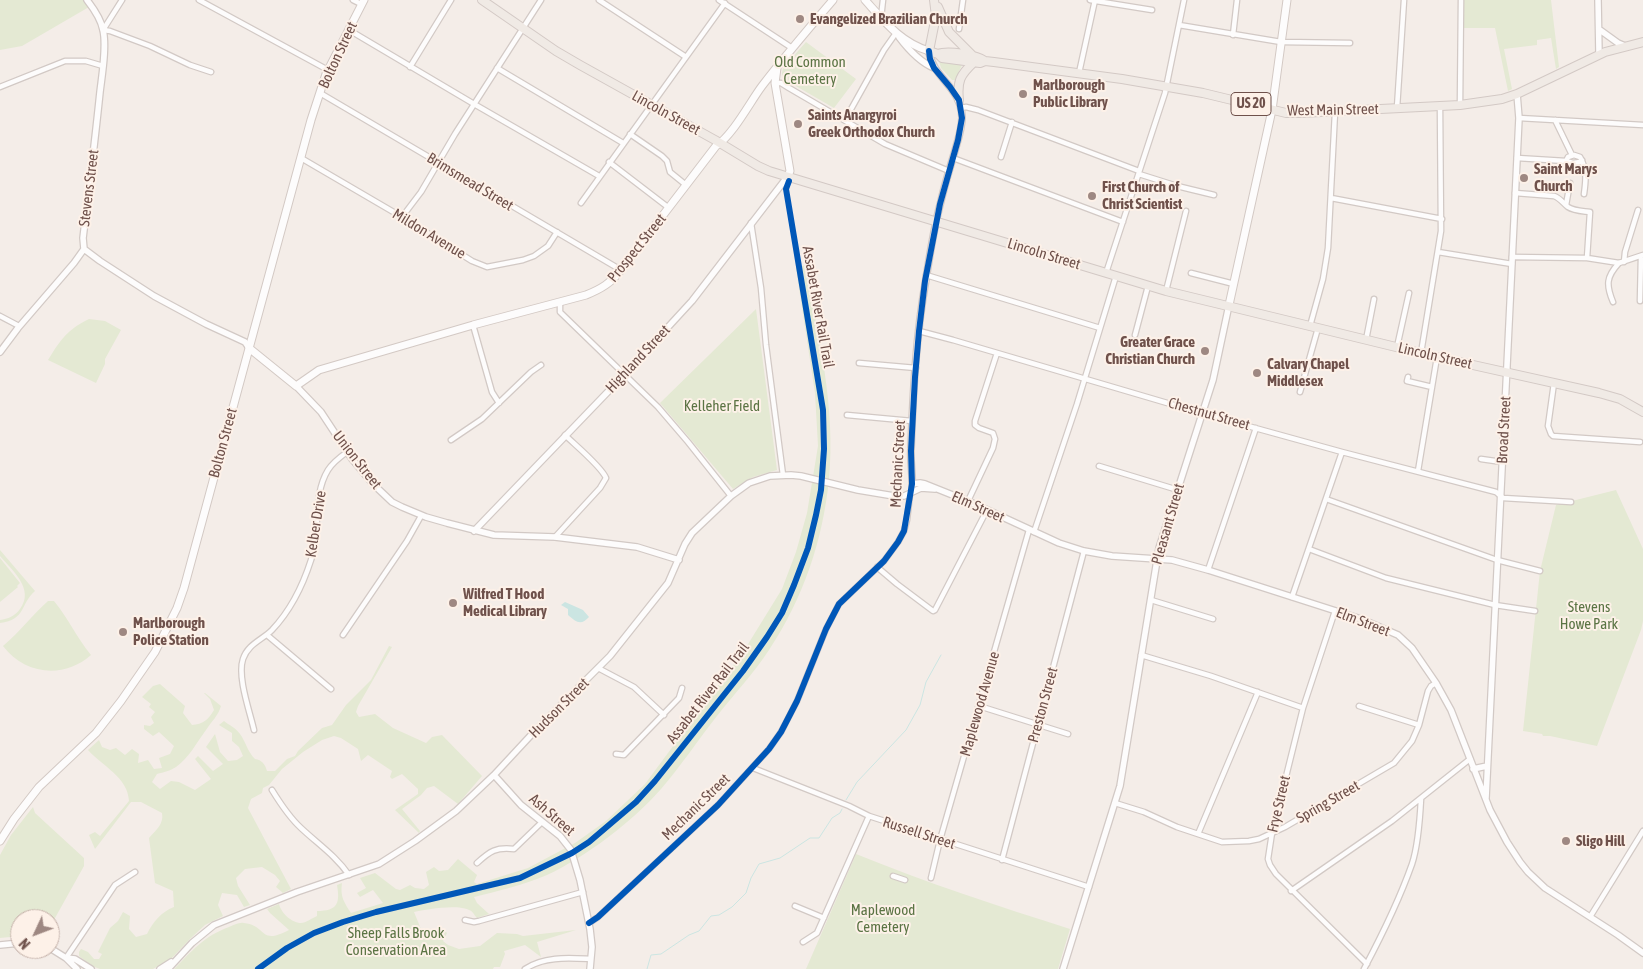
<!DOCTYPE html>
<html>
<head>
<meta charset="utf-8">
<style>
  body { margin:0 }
  #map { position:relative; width:1643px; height:969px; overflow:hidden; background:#f4ede8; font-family:"Asap Condensed",sans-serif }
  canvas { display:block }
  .north { position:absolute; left:10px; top:909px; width:50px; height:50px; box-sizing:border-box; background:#fdf1e8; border:1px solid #c4b1a9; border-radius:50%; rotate:227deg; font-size:14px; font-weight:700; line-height:20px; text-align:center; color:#6f514b }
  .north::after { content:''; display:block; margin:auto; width:18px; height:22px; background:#9e8882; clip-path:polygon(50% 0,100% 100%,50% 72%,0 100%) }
</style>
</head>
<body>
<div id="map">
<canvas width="1643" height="969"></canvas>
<div class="north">N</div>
</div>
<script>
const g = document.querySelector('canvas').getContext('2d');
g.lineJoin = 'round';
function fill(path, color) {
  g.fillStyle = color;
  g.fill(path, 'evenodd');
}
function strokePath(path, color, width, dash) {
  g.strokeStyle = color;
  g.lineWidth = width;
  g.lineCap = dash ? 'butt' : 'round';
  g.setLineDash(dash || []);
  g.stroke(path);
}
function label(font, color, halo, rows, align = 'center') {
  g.font = font + ' "Asap Condensed",sans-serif';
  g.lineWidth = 4;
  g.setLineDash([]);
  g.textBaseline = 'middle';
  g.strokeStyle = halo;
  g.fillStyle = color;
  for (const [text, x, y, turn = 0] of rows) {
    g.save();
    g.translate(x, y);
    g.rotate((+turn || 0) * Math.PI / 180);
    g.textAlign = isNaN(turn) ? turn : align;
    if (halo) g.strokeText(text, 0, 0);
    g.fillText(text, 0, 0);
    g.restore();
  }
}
fill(new Path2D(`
  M0,0H83L89,7L22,46L0,50Z
  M1464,0H1551L1559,67L1556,69L1551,38L1537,40V45L1504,49L1512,89L1508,91L1495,28H1464Z
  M806,42L856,79L834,108L782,78V73L783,68Z
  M939,61L962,65L955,80H952L941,68Z
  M806,265C818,336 836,407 829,479C823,540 803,599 769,650C754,673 734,694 717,716C698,740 681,766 661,789C633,821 586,857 547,875C524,885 498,891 474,897L477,903L489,914L477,918C474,915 473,911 469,910C458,904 426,909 414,912L423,934L442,929L447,933L443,941L448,945L459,949L480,946L497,933L517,934L523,936L576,930L537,942L541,957L525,945L504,951L505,954L500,967H494L493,969H174C192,951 204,936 229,927C234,925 239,922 244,923C267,925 259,946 289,930L270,913L267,909L279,904C281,913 292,923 301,923C306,923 312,918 317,916V911C338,911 340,903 337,885L342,883C340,897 344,902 351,913L383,903L373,890L360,897L357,893L366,888L360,878L375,873L396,889L400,890L410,885L415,888L424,889L429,885L426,872L434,867L439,871L448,870L458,859L477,875L474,882L477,884L528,868L575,843L606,821L645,784L745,649L782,589L796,552L807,513L818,446L815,393L796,268Z
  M756,309L777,470L753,477L733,489L660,403Z
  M89,319L105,321L121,330L105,359V364L96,383L48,360C61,339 67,330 89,319Z
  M1616,490L1643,549V621L1641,630L1597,746L1550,736H1543L1542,734L1523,731L1540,571L1556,505Z
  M0,550L35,591C20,604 26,620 0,623V620C8,619 15,616 20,609C35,589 12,570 0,556Z
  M0,558L20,583L17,586L18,587L0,602Z
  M48,601H54C68,618 77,638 91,655C64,679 25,675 3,646C20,632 32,615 48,601Z
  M389,646L392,647L358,706L356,712L359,717L375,714L393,728L426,743L432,737L442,735L482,776L458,804L434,786L427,788L421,795L402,809L420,831L419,833L395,810L418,794V789L402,774L392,779L390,777L392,771L368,755L361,761L358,749L341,738L334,736L322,740L303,752L282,769L269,785L263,788L262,793L251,799L248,808L291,889L283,893L276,887L280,881L275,875L262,867L245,869L236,878L238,886L250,905L244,907L237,895L222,893L218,905L223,916L205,925L191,938L170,960L153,969H100L92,966L79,956V952L81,949L88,952L94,959H99L102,954L98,952L110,928L118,921L123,912L130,916L129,929L136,937L147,934C153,922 161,912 174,907L173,891L155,883L149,838C156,830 164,824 162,813L141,802H131L95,849L89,835L95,832L100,836L129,801C128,777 102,766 88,750L99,740L102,747L110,750L116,748L125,755L132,749L139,754L138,763L148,760L154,769L162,768L159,758L170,754L174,746L159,732L153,736L144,729V725L150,726L154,723L151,717L155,712L149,707L151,704L142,697L153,686L160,684L185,706L183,713L192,725C203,724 208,720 214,710L210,699L204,693H205L221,706C218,716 212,721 206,730C197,742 189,758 176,767C170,771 164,772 157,774L152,782L160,789L171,781L179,782L195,790L211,779L195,759L198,756L213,771L223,764L206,747L215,734L220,752L228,761L237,760L243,756L239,747L232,741V733L219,725L224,721C229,725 236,728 240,734C246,742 247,751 255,759C262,760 265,764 267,771H275L287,759L295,756L298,751L322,728L332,725L346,705L371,680Z
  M33,807L35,813L84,858V866L50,927V919H20V936L0,938V855L11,835Z
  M856,854C927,883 998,906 1070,929L1058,969H806Z`), '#e4e9d3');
fill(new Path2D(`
  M565,602L583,610L589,617C581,626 576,622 568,615V609L561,605Z`), '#cbe5e2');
strokePath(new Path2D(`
  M846,800L857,782L906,730L920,705L926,682L941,655
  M647,969L651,955L661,954L689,935L699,931L711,916L719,915L732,907L746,893L751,878L759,864L780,858L810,838H819L832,818L840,813L842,809`), '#cbe5e2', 1);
const minor = new Path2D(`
  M122,0L103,30L110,31L150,46L190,65L211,72
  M199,0L328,70
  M353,0L361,4
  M599,0L686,57
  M719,0L792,48
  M1090,0L1152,10
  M881,18L883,0
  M1179,25L1281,42L1350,43
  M959,29L963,0
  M349,30L474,104L599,176
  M1233,35L1237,0
  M410,67L451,0
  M497,68L623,143
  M1079,73L1095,0
  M775,83H781L789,88L885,144L949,171
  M0,87L65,61H86L103,66
  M320,93L621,270
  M1460,105L1461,0
  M961,108L966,107L978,110L1139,171
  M1397,108L1404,0
  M1519,118L1643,125
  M845,120L884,50L896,33
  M1555,120L1572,155
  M630,134L662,156L667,161L670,172L686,185
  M1001,157L1012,122
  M301,158L402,217L472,261L487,267L523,260L534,256L548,246L557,232
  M953,158L1123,222
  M1517,158L1566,161L1573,163L1580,162L1582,160
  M1566,161L1568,157L1574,155L1580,157C1587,169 1586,180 1584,194
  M609,162L669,208
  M1139,174L1177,186L1214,195
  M1515,193L1554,196C1560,198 1563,203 1568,207C1574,211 1583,211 1590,212L1587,258
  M1331,198L1442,219
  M581,203L725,3
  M1566,205L1570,183
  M402,217L421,192L455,134L541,0
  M751,223L761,288L766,345L783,475
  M1438,252L1512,264
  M1512,257L1587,258L1619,263L1643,255
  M1624,262L1625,252L1638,210
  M1106,273L1165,93L1184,0
  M1191,273L1234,284
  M926,275L1100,328
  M1166,291L1186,211
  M1640,301L1641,256
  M560,302V312L658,407L688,442L731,496
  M1613,302C1606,285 1606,277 1619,263
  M0,316L19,326
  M473,325L492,392L499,403
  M1310,326L1323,279L1328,248L1335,112
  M919,331L953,340L1208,415L1342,452L1496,492L1503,498L1571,502
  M1135,335L1148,286
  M1366,340L1374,299
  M1397,347L1409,293
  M1421,353L1441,231L1440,106
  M859,363L916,368
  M1408,377L1407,381L1432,387
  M1554,383L1548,426L1551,434L1553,436L1640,442
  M1300,392L1318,328
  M847,415L912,421
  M451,440L482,419L531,372L541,365
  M1481,459L1502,462
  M1099,466L1178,490
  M1418,471L1437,357
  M1326,499L1497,560L1540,571
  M968,501L993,448L995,439L993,433L979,428L975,425V421L997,353
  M1034,532L1077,404L1116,276
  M555,537L600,488L606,478C602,467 574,444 565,435
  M1309,549L1386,578L1495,605L1535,611
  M877,567L897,584L933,611L935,610L987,510
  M1208,570L1256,428
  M1292,597L1342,452
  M1151,600L1213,619
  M1335,611L1303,708L1272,833L1268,859L1270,865L1276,874L1367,964
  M267,635L331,689
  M343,635L407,541L421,516
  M1141,655L1211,676L1303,708
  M598,668L634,687L664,715
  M979,706L1068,734
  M1359,706L1419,725
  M254,730C250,712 237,677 243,659C248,644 262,640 272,630C290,611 303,585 311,560C321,531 312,496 328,470C333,462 340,457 347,452
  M616,754L624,755L679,698L682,688
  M753,768L849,806L869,816L1089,887
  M272,790C280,803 289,817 301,828C318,844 336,856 349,875
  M1115,803L1144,812L1177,827L1222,842L1249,841L1259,839L1285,827L1394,763L1412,741L1419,725L1428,691L1431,686L1436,683
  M1198,834L1258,692
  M1002,860L1084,551
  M477,863C490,851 496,847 514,849L542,822
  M893,876L905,880
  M931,878L940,840L1029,530
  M1291,891L1392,821L1470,759
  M795,906L824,918
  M1590,917L1643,831
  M465,920L474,922L479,921L583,892
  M589,923L598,917L718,805L769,749L781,732L797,701L826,629L839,604L884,561L898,542L904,531L907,520L910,494
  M803,942L817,933L869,816
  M66,958L115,885L135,872
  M525,969C544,956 569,958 590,959
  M1364,969C1381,937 1400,898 1412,864C1418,846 1420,818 1421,799`);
const tertiary = new Path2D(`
  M1598,0L1599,54
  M1600,30L1618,43L1625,46
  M899,37C908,49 920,62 934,68
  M84,249L100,261L154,296L206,324L245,342L249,348
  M0,352L18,328L74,263L84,249L83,238C89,189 95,141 100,92C102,75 107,46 103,30C101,19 94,9 87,0
  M296,386L321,412L352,459L372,483L392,502L402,507L426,517L447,523L494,535L555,537L637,547L679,560
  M912,484L920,483L925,484L970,502L1059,543L1084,551L1112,556L1172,560L1208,570L1361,619L1398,635L1412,648L1436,683L1451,710L1490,810L1507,842L1520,862L1528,872L1545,888L1618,935L1643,953
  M912,487C913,474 910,462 911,449C913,393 916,335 926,279C930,253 934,227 941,201C945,183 951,165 956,147C959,137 962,127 962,117C961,86 932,78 929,51
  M474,531L624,375L692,301L788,176
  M1473,769L1487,766
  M494,775L521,805L560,836L571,850L580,880L590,929L592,947L590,969
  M1486,798L1519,118L1517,94
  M0,945L20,943
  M50,948L66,958L77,969
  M66,958L75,959L91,969
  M160,969L171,962
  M168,969L192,943L214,925L297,892L379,864L415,841L456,811L494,775L533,733L610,656L668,583L685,544L692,533L731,496L749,483L770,476L791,475L801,476L858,490L894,496H904L921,488L935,489
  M1063,969L1120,786L1159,548L1213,380L1229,305`);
const secondary = new Path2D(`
  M865,0C884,21 901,43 929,51
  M777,68L775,83L790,171L788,176
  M1229,305L1272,110L1287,0
  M249,348L296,386L319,370L473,325L586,295C601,289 611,283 621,270L716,146C733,135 750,102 762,86C785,56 809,28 833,0
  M0,841L14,819L39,787L96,733L121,701L155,652L177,608L184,588L311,120L326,74L364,0`);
const primary = new Path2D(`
  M482,0L556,51L580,65L715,140L758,166L769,171L1166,291L1437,357L1599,393L1620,399L1643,412
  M934,0L936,16L929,51L938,54L942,58L980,63L985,61L994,62L1122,79L1203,93L1286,113H1301L1460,105L1502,99L1517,94L1605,52L1643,42
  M938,7L949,32L973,56
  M938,54C948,50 977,55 985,61
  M959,100C957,81 960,75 974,62`);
strokePath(minor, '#d2c9c5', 7);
strokePath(tertiary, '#d2c9c5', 8);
strokePath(secondary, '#d3c9c4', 9);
strokePath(primary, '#d3c9c5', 10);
strokePath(minor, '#fdfcfc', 4.5);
strokePath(tertiary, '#fdfcfc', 5.5);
strokePath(secondary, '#fdfcfc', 7);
strokePath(primary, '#f0eae5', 8);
strokePath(new Path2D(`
  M589,923L598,917L718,805L769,749L781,732L797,701L826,629L839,604L884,561L898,542L904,531L912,484L911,451L915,377L919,331L925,281L940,204L958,140L962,118L959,100L950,87L934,68L930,59L929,51
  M258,969L287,948L314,933L343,922L376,912L520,878L572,853L589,842L636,802L655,781L743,671L767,637L782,613L794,585L808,548L816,515L821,490L824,449L823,410L786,189L789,181`), '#0057b8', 6);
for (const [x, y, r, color] of [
  [800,19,5,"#9e8882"],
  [1023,94,5,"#9e8882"],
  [798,124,5,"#9e8882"],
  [1524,178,5,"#9e8882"],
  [1092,196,5,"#9e8882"],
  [1205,351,5,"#9e8882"],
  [1257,373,5,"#9e8882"],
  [453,603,5,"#9e8882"],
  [123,632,5,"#9e8882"],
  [1566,841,5,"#9e8882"]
]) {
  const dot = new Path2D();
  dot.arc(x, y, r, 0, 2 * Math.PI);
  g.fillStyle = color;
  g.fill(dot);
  strokePath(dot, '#fdf1e8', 2);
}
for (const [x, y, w] of [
  [1251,104,40]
]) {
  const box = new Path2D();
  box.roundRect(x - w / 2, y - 11.5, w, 23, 4);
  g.fillStyle = '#fdf1e8';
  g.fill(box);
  strokePath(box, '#6f514b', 1);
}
label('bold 14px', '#6f514b', null, [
  ["US 20",1251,104]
]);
label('bold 15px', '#6f514b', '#fdf1e8', [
  ["Evangelized Brazilian Church",810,19],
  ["Marlborough",1033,85],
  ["Public Library",1033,102],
  ["Saints Anargyroi",808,115],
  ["Greek Orthodox Church",808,132],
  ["Saint Marys",1534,169],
  ["Church",1534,186],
  ["First Church of",1102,187],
  ["Christ Scientist",1102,204],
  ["Greater Grace",1195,342,"right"],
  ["Christian Church",1195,359,"right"],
  ["Calvary Chapel",1267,364],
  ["Middlesex",1267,381],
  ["Wilfred T Hood",463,594],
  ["Medical Library",463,611],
  ["Marlborough",133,623],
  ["Police Station",133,640],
  ["Sligo Hill",1576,841]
], 'left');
label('15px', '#6f514b', '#fdf1e8', [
  ["Bolton Street",338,55,-65],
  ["West Main Street",1333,110,-1],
  ["Lincoln Street",666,113,29],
  ["Brimsmead Street",470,182,31],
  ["Stevens Street",89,188,-83],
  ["Mildon Avenue",429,234,31],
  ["Prospect Street",637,248,-51],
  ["Lincoln Street",1044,254,17],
  ["Assabet River Rail Trail",818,307,80],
  ["Lincoln Street",1435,356,13],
  ["Highland Street",638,359,-47],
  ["Chestnut Street",1209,414,16],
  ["Broad Street",1504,430,-87],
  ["Bolton Street",223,443,-75],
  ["Union Street",357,460,52],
  ["Mechanic Street",898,464,-87],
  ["Elm Street",978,507,24],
  ["Kelber Drive",316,524,-81],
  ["Pleasant Street",1168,524,-74],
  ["Elm Street",1363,622,21],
  ["Assabet River Rail Trail",708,693,-52],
  ["Maplewood Avenue",980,704,-74],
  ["Preston Street",1043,705,-75],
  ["Hudson Street",559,708,-45],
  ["Spring Street",1328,802,-30],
  ["Frye Street",1279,804,-77],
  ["Mechanic Street",696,807,-44],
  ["Ash Street",552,815,41],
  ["Russell Street",919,833,18]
]);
label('15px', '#5b7444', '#fdf1e8', [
  ["Old Common",810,62],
  ["Cemetery",810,79],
  ["Kelleher Field",722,406],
  ["Stevens",1589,607],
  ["Howe Park",1589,624],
  ["Maplewood",883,910],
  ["Cemetery",883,927],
  ["Sheep Falls Brook",396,933],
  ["Conservation Area",396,950]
]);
</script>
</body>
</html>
